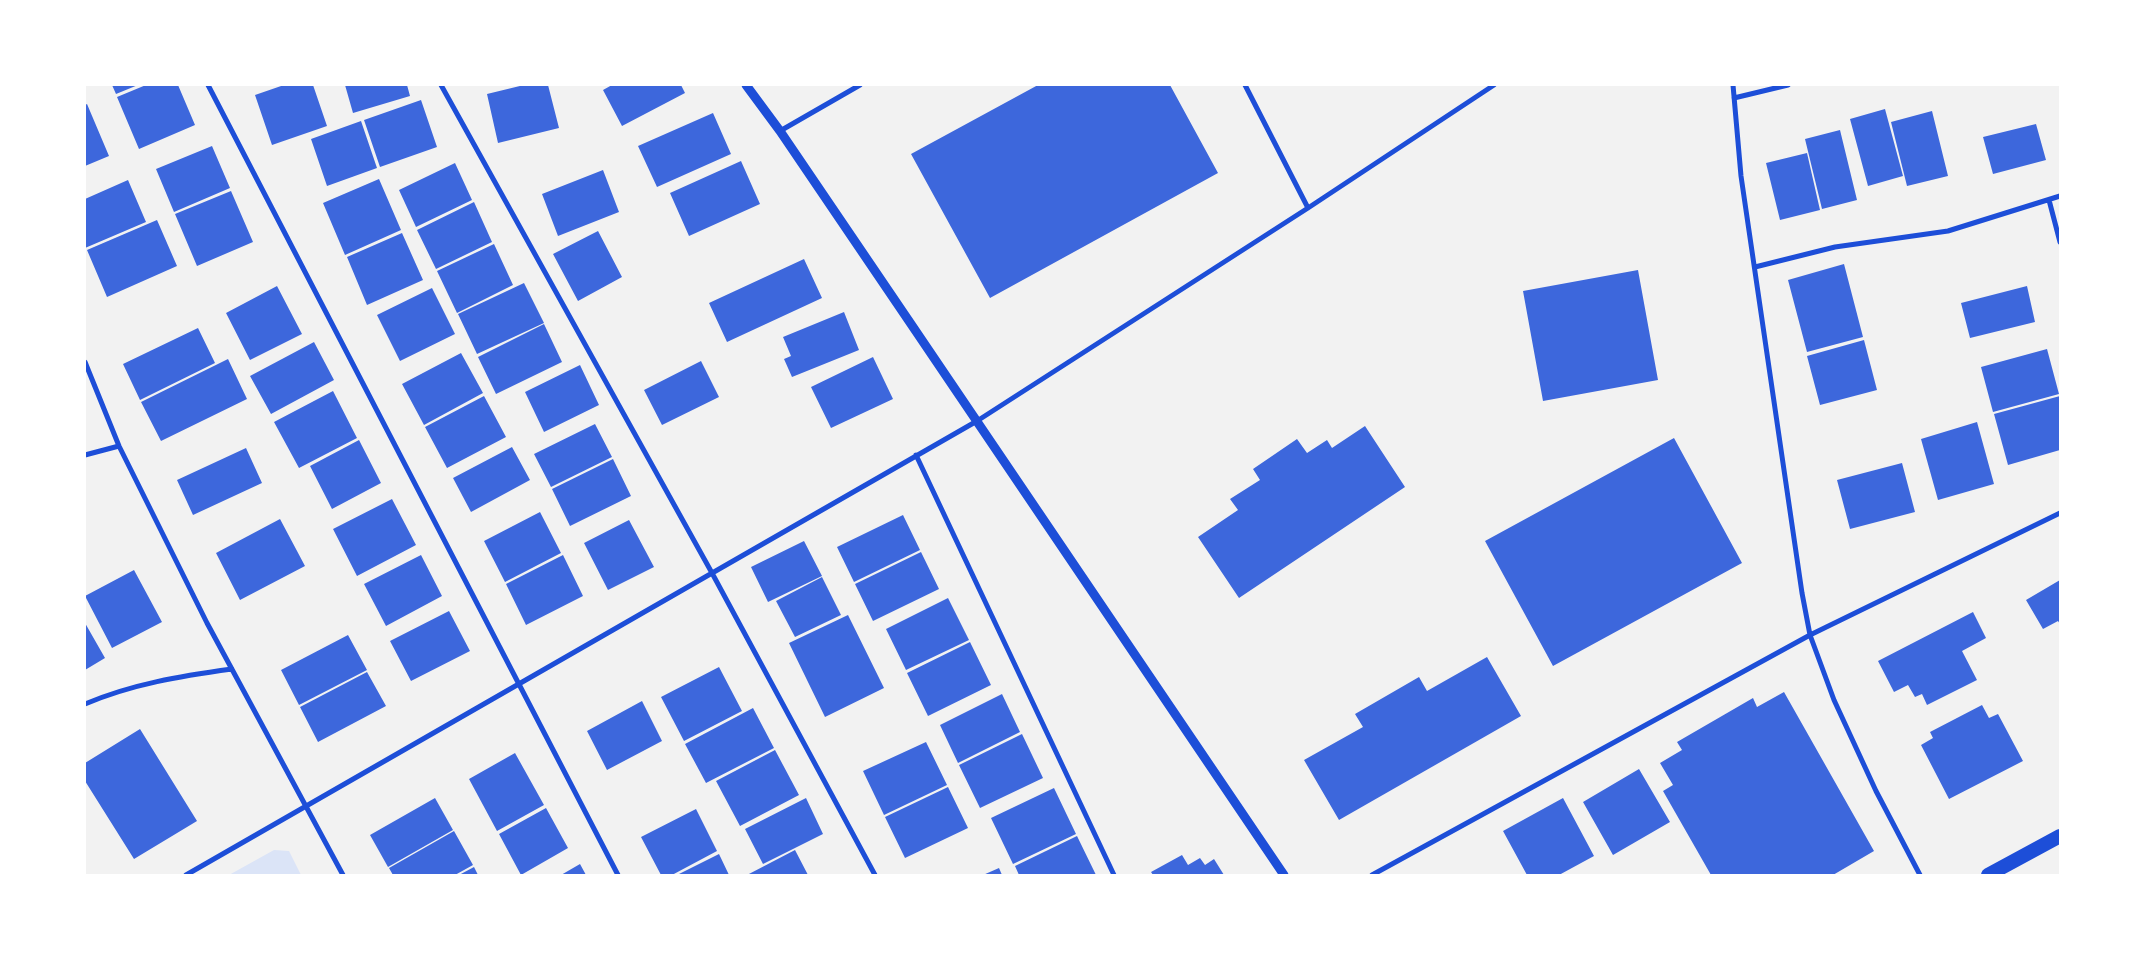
<!DOCTYPE html>
<html>
<head>
<meta charset="utf-8">
<style>
  body { margin:0 }
  #map { position:relative; width:2145px; height:960px; overflow:hidden; background:#f2f2f2; font-family:"DejaVu Sans",sans-serif }
  canvas { display:block }
  .frame { position:absolute; inset:0; border:86px solid #fff; pointer-events:none }
</style>
</head>
<body>
<div id="map">
<canvas width="2145" height="960"></canvas>
<div class="frame"></div>
</div>
<script>
const g = document.querySelector('canvas').getContext('2d');
g.lineJoin = 'round';
function fill(path, color) {
  g.fillStyle = color;
  g.fill(path, 'evenodd');
}
function strokePath(path, color, width, dash) {
  g.strokeStyle = color;
  g.lineWidth = width;
  g.lineCap = dash ? 'butt' : 'round';
  g.setLineDash(dash || []);
  g.stroke(path);
}
fill(new Path2D(`
  M274,850L289,851L301,875H229Z`), '#dbe4f7');
fill(new Path2D(`
  M112,85H138L116,94Z
  M146,85H178L195,125L139,149L117,97Z
  M284,85H313L327,126L272,145L255,95Z
  M345,85H407L410,96L353,113Z
  M524,85H548L559,128L498,143L487,94Z
  M612,85H681L685,93L622,126L603,90Z
  M1038,85H1170L1218,173L990,298L911,154Z
  M421,100L437,147L380,167L364,120Z
  M87,104L109,156L85,166V105Z
  M1885,109L1903,176L1868,186L1850,119Z
  M1932,111L1948,176L1907,186L1891,122Z
  M713,113L731,154L657,187L638,146Z
  M361,121L377,168L327,186L311,139Z
  M2036,124L2046,160L1993,174L1983,137Z
  M1840,130L1857,200L1822,209L1805,139Z
  M212,146L230,188L174,212L156,169Z
  M1807,153L1820,210L1780,220L1766,163Z
  M741,161L760,204L689,236L670,193Z
  M455,163L472,200L416,227L399,190Z
  M603,170L619,212L558,236L542,194Z
  M379,179L401,230L345,255L323,203Z
  M128,180L146,222L85,248V199Z
  M231,191L253,242L197,266L175,214Z
  M474,202L492,242L436,269L417,230Z
  M157,220L177,266L107,297L87,250Z
  M598,231L622,277L578,301L553,254Z
  M402,233L423,280L367,305L347,257Z
  M494,244L513,285L457,313L437,271Z
  M804,259L822,298L727,342L709,303Z
  M1844,264L1863,337L1807,352L1788,280Z
  M1638,270L1658,380L1543,401L1523,291Z
  M524,283L544,323L477,354L458,314Z
  M277,286L302,334L250,360L226,313Z
  M2027,286L2035,322L1970,338L1961,303Z
  M432,288L455,334L400,361L377,315Z
  M844,312L859,350L792,377L784,359L791,356L783,337Z
  M544,324L562,362L496,394L478,357Z
  M198,328L215,363L140,400L123,364Z
  M1864,340L1877,390L1820,405L1807,356Z
  M314,342L334,380L271,414L250,376Z
  M2047,349L2059,394L1993,412L1981,367Z
  M461,353L483,393L424,425L402,384Z
  M873,357L893,399L831,428L811,387Z
  M228,359L247,399L161,441L141,402Z
  M701,361L719,397L662,425L644,390Z
  M580,365L599,405L544,432L525,392Z
  M333,391L357,438L299,468L274,422Z
  M484,396L506,437L447,468L425,427Z
  M2060,396V450L2008,465L1994,414Z
  M1977,422L1994,484L1938,500L1921,439Z
  M595,424L612,457L551,487L534,454Z
  M1365,426L1405,487L1239,598L1198,537L1238,510L1230,499L1260,480L1253,469L1297,439L1307,453L1327,440L1332,448Z
  M1674,438L1742,563L1553,666L1485,541Z
  M359,440L381,483L332,509L310,466Z
  M512,447L530,480L471,512L453,478Z
  M246,448L262,483L193,515L177,480Z
  M613,459L631,496L570,526L552,489Z
  M1902,463L1915,512L1850,529L1837,480Z
  M392,499L416,545L357,576L333,529Z
  M540,512L561,553L505,582L484,541Z
  M903,515L920,550L854,582L837,547Z
  M280,519L305,566L240,600L216,553Z
  M629,520L654,567L608,590L584,543Z
  M804,541L822,576L768,602L751,567Z
  M921,552L939,589L873,621L855,584Z
  M421,555L442,596L386,626L364,584Z
  M563,555L583,596L526,625L506,584Z
  M134,570L162,622L112,648L85,596Z
  M822,577L841,615L795,637L776,601Z
  M2060,580V624L2058,621L2043,629L2026,600Z
  M948,598L969,640L906,670L886,629Z
  M449,611L470,651L411,681L390,641Z
  M1973,612L1986,638L1962,651L1977,680L1927,705L1922,694L1915,697L1908,685L1894,692L1878,661Z
  M848,615L884,688L825,717L789,643Z
  M85,623L105,658L85,670Z
  M348,635L367,670L299,705L281,670Z
  M970,642L991,685L928,716L907,673Z
  M1487,657L1521,716L1339,820L1304,760L1363,727L1355,714L1419,677L1427,691Z
  M719,667L742,711L684,741L661,697Z
  M367,672L386,706L318,742L300,707Z
  M1784,692L1874,851L1833,875H1711L1663,791L1673,785L1660,763L1682,750L1677,742L1753,698L1757,707Z
  M1002,694L1020,732L958,763L940,725Z
  M642,701L662,741L607,770L587,731Z
  M1982,705L1989,718L1998,714L2023,761L1949,799L1921,745L1933,738L1930,732Z
  M753,708L774,748L706,783L685,744Z
  M140,729L197,821L134,859L85,781V763Z
  M1022,734L1043,778L980,808L959,765Z
  M926,742L947,785L884,815L863,771Z
  M775,750L799,795L740,826L716,781Z
  M515,753L544,805L497,831L469,779Z
  M1639,769L1670,822L1613,855L1583,802Z
  M948,787L968,828L905,858L885,817Z
  M1054,788L1076,834L1013,864L991,818Z
  M435,798L453,830L388,867L370,835Z
  M806,798L823,834L763,864L745,829Z
  M1563,798L1594,856L1559,875H1527L1503,831Z
  M546,808L568,848L521,875L499,834Z
  M696,809L717,851L672,875H661L641,837Z
  M454,831L473,865L455,875H393L389,868Z
  M1077,836L1096,875H1019L1015,866Z
  M795,850L808,875H747Z
  M719,854L729,875H677Z
  M1182,855L1188,865L1200,858L1205,865L1214,859L1224,875H1153L1151,872Z
  M580,864L586,875H561Z
  M474,867L478,875H459Z
  M999,868L1002,875H983Z`), '#3d67dc');
strokePath(new Path2D(`
  M208,85L618,875
  M441,85L712,573L875,875
  M1245,85L1308,208
  M1733,85L1741,176L1802,593L1810,635L1834,700L1876,791L1920,875
  M1734,98L1788,85
  M780,131L860,85
  M2049,200L2060,242
  M1755,267L1835,247L1948,231L2060,196
  M85,362L119,446L207,623L343,875
  M85,455L119,446
  M916,455L1114,875
  M85,704C132,684 181,676 232,669
  M186,875L977,421L1308,208L1494,85
  M1372,875L1810,635L2060,513`), '#1d4ed8', 5);
strokePath(new Path2D(`
  M746,85L780,131L911,324L1284,875`), '#1d4ed8', 9);
strokePath(new Path2D(`
  M1988,875L2060,836`), '#1d4ed8', 14);
</script>
</body>
</html>
